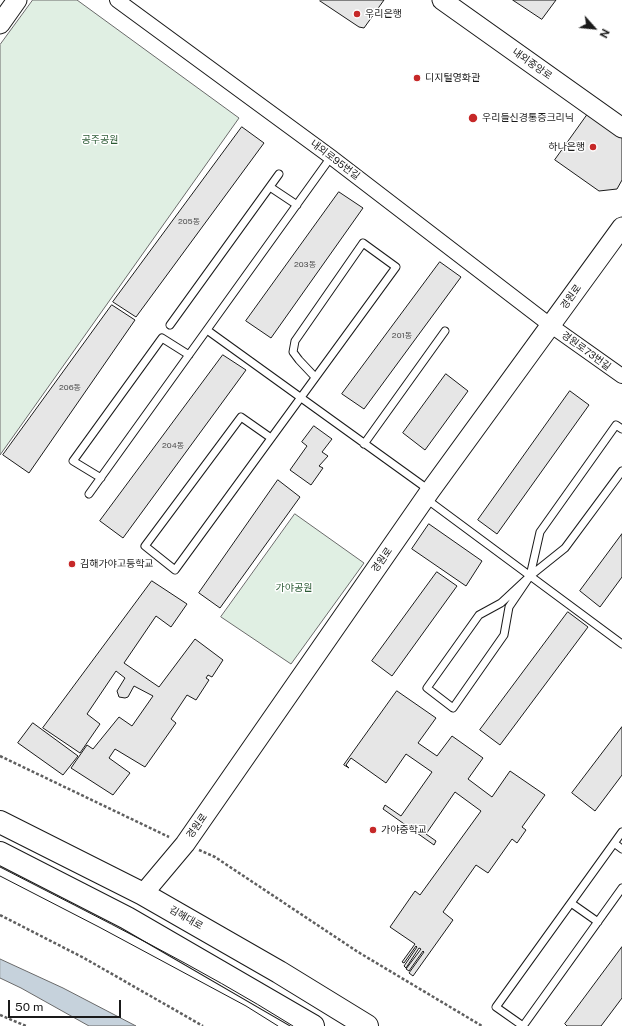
<!DOCTYPE html>
<html>
<head>
<meta charset="utf-8">
<style>
  body { margin:0 }
  #map { position:relative; width:622px; height:1026px; overflow:hidden; background:#fff; font-family:"Public Sans",sans-serif }
  canvas { display:block }
  .north { position:absolute; left:574px; top:8px; width:40px; height:40px; -webkit-text-stroke:3px #fff; paint-order:stroke; rotate:117deg; font-size:11px; font-weight:700; line-height:16px; text-align:center; color:#1a1a1a }
  .north::after { content:''; display:block; margin:auto; width:14px; height:18px; background:#1a1a1a; clip-path:polygon(50% 0,100% 100%,50% 72%,0 100%) }
  .scale { position:absolute; left:8px; top:1000px; width:113px; height:18px; box-sizing:border-box; border:2px solid #1a1a1a; border-top:0; padding-left:5px; font-size:12px; line-height:14px; white-space:nowrap; color:#1a1a1a; -webkit-text-stroke:3px #fff; paint-order:stroke }
</style>
</head>
<body>
<div id="map">
<canvas width="622" height="1026"></canvas>
<div class="north">N</div>
<div class="scale">50 m</div>
</div>
<script>
const g = document.querySelector('canvas').getContext('2d');
g.lineJoin = 'round';
function fill(path, color) {
  g.fillStyle = color;
  g.fill(path, 'evenodd');
}
function strokePath(path, color, width, dash) {
  g.strokeStyle = color;
  g.lineWidth = width;
  g.lineCap = dash ? 'butt' : 'round';
  g.setLineDash(dash || []);
  g.stroke(path);
}
function label(font, color, halo, rows, align = 'center') {
  g.font = font + ' "Public Sans","Noto Sans KR",sans-serif';
  g.lineWidth = 3;
  g.setLineDash([]);
  g.textBaseline = 'middle';
  g.strokeStyle = halo;
  g.fillStyle = color;
  for (const [text, x, y, turn = 0] of rows) {
    g.save();
    g.translate(x, y);
    g.rotate((+turn || 0) * Math.PI / 180);
    g.textAlign = isNaN(turn) ? turn : align;
    if (halo) g.strokeText(text, 0, 0);
    g.fillText(text, 0, 0);
    g.restore();
  }
}
const green = new Path2D(`
  M33,0H77L239,118L0,455V45Z
  M295,514L364,563L291,664L221,617Z`);
fill(green, '#e0efe3');
strokePath(green, '#6a6a6a', 1);
const water = new Path2D(`
  M0,959L63,988L136,1026H89L21,988L0,978Z`);
fill(water, '#c6d2dc');
strokePath(water, '#6a6a6a', 1);
const building = new Path2D(`
  M321,0H384L364,28L359,27L320,1Z
  M513,0H556L542,19Z
  M590,111L622,134V180L617,189L599,191L555,160Z
  M242,127L264,143L136,317L113,302Z
  M339,192L363,208L271,338L246,321Z
  M440,262L461,277L364,409L342,394Z
  M112,305L135,320L29,473L3,455Z
  M223,355L246,370L123,538L100,521Z
  M446,374L468,391L425,450L403,433Z
  M570,391L589,405L497,534L478,520Z
  M314,426L332,439L322,452L328,456L319,466L323,468L311,485L290,470L307,446L302,442Z
  M278,480L300,497L220,608L199,593Z
  M429,524L482,561L466,586L412,549Z
  M622,534V577L600,607L580,591Z
  M437,572L457,586L392,676L372,661Z
  M152,581L187,604L171,627L156,616L124,663L159,687L195,639L223,660L212,677L208,675L206,678L209,680L196,700L187,695L171,719L176,723L145,767L115,749L109,758L130,773L113,795L71,768L87,745L93,749L119,717L132,726L153,696L134,686L128,697L125,698L119,697L117,691L125,678L116,671L87,714L100,724L80,753L43,728Z
  M568,612L588,627L500,745L480,730Z
  M397,691L436,718L418,743L437,756L452,736L483,758L468,779L492,797L510,771L545,795L522,827L526,830L517,843L512,839L488,873L476,865L443,912L453,920L413,976L409,973L424,952L423,951L409,971L406,969L421,949L419,948L406,968L404,966L417,947L416,946L404,963L402,962L415,944L390,927L415,891L420,895L481,811L455,792L426,834L436,841L434,845L383,809L385,805L401,816L432,772L406,754L386,783L351,758L346,765L349,768L344,765Z
  M33,723L78,756L63,775L18,743Z
  M622,727V775L595,811L572,793Z
  M622,947V998L601,1026H567L565,1024Z`);
fill(building, '#e6e6e6');
strokePath(building, '#1a1a1a', 1);
const lane = new Path2D(`
  M270,187L297,205
  M170,325L279,174
  M207,330L429,490
  M622,429L616,425L540,532L530,576L509,607L504,635L453,708L427,688L479,615L501,603L530,576L565,548L622,471
  M271,438L241,417L145,546L175,570L396,267L363,243L295,341L293,352L299,360L315,377
  M364,444L445,331
  M101,478L73,461L162,338L189,355
  M89,494L331,157
  M425,498L622,644
  M614,843L622,849
  M571,903L598,922
  M523,1026L496,1007L622,832
  M523,1026L622,888`);
const street = new Path2D(`
  M117,0L331,157L550,325L622,376`);
const secondary = new Path2D(`
  M442,0L622,128
  M0,24L17,0
  M143,894L185,844L430,491L622,227`);
const primary = new Path2D(`
  M0,822L143,894L279,972L367,1026
  M0,853L127,918L313,1026`);
strokePath(lane, '#1a1a1a', 9);
strokePath(street, '#1a1a1a', 16);
strokePath(secondary, '#1a1a1a', 21);
strokePath(primary, '#1a1a1a', 24);
strokePath(new Path2D(`
  M0,756L169,837
  M199,850L215,857L358,952L482,1026
  M0,915L84,958L203,1026
  M0,1015L26,1026`), '#5f5f5f', 2.5, [3, 2]);
strokePath(lane, '#fff', 7);
strokePath(street, '#fff', 14);
strokePath(secondary, '#fff', 19);
strokePath(primary, '#fff', 22);
strokePath(new Path2D(`
  M0,867C99,918 199,967 293,1026
  M0,876L99,927L246,1006L278,1026`), '#1a1a1a', 1);
for (const [x, y, r, color] of [
  [357,14,4,"#c62828"],
  [417,78,4,"#c62828"],
  [473,118,5,"#c62828"],
  [593,147,4,"#c62828"],
  [72,564,4,"#c62828"],
  [373,830,4,"#c62828"]
]) {
  const dot = new Path2D();
  dot.arc(x, y, r, 0, 2 * Math.PI);
  g.fillStyle = color;
  g.fill(dot);
  strokePath(dot, '#fff', 1.5);
}
label('8px', '#4d4d4d', null, [
  ["205동",189,222],
  ["203동",305,265],
  ["201동",402,336],
  ["206동",70,388],
  ["204동",173,446]
]);
label('10px', '#1a1a1a', '#fff', [
  ["우리은행",365,14],
  ["디지털영화관",425,78],
  ["우리들신경통증크리닉",482,118],
  ["하나은행",585,147,"right"],
  ["김해가야고등학교",80,564],
  ["가야중학교",381,830]
], 'left');
label('10px', '#1a1a1a', '#fff', [
  ["내외중앙로",532,64,35],
  ["내외로95번길",335,160,37],
  ["경원로",571,297,-54],
  ["경원로73번길",586,351,36],
  ["경원로",382,560,-55],
  ["경원로",197,826,-55],
  ["김해대로",186,918,30]
]);
label('10px', '#2b5a34', '#fff', [
  ["공주공원",100,140],
  ["가야공원",294,588]
]);
</script>
</body>
</html>
